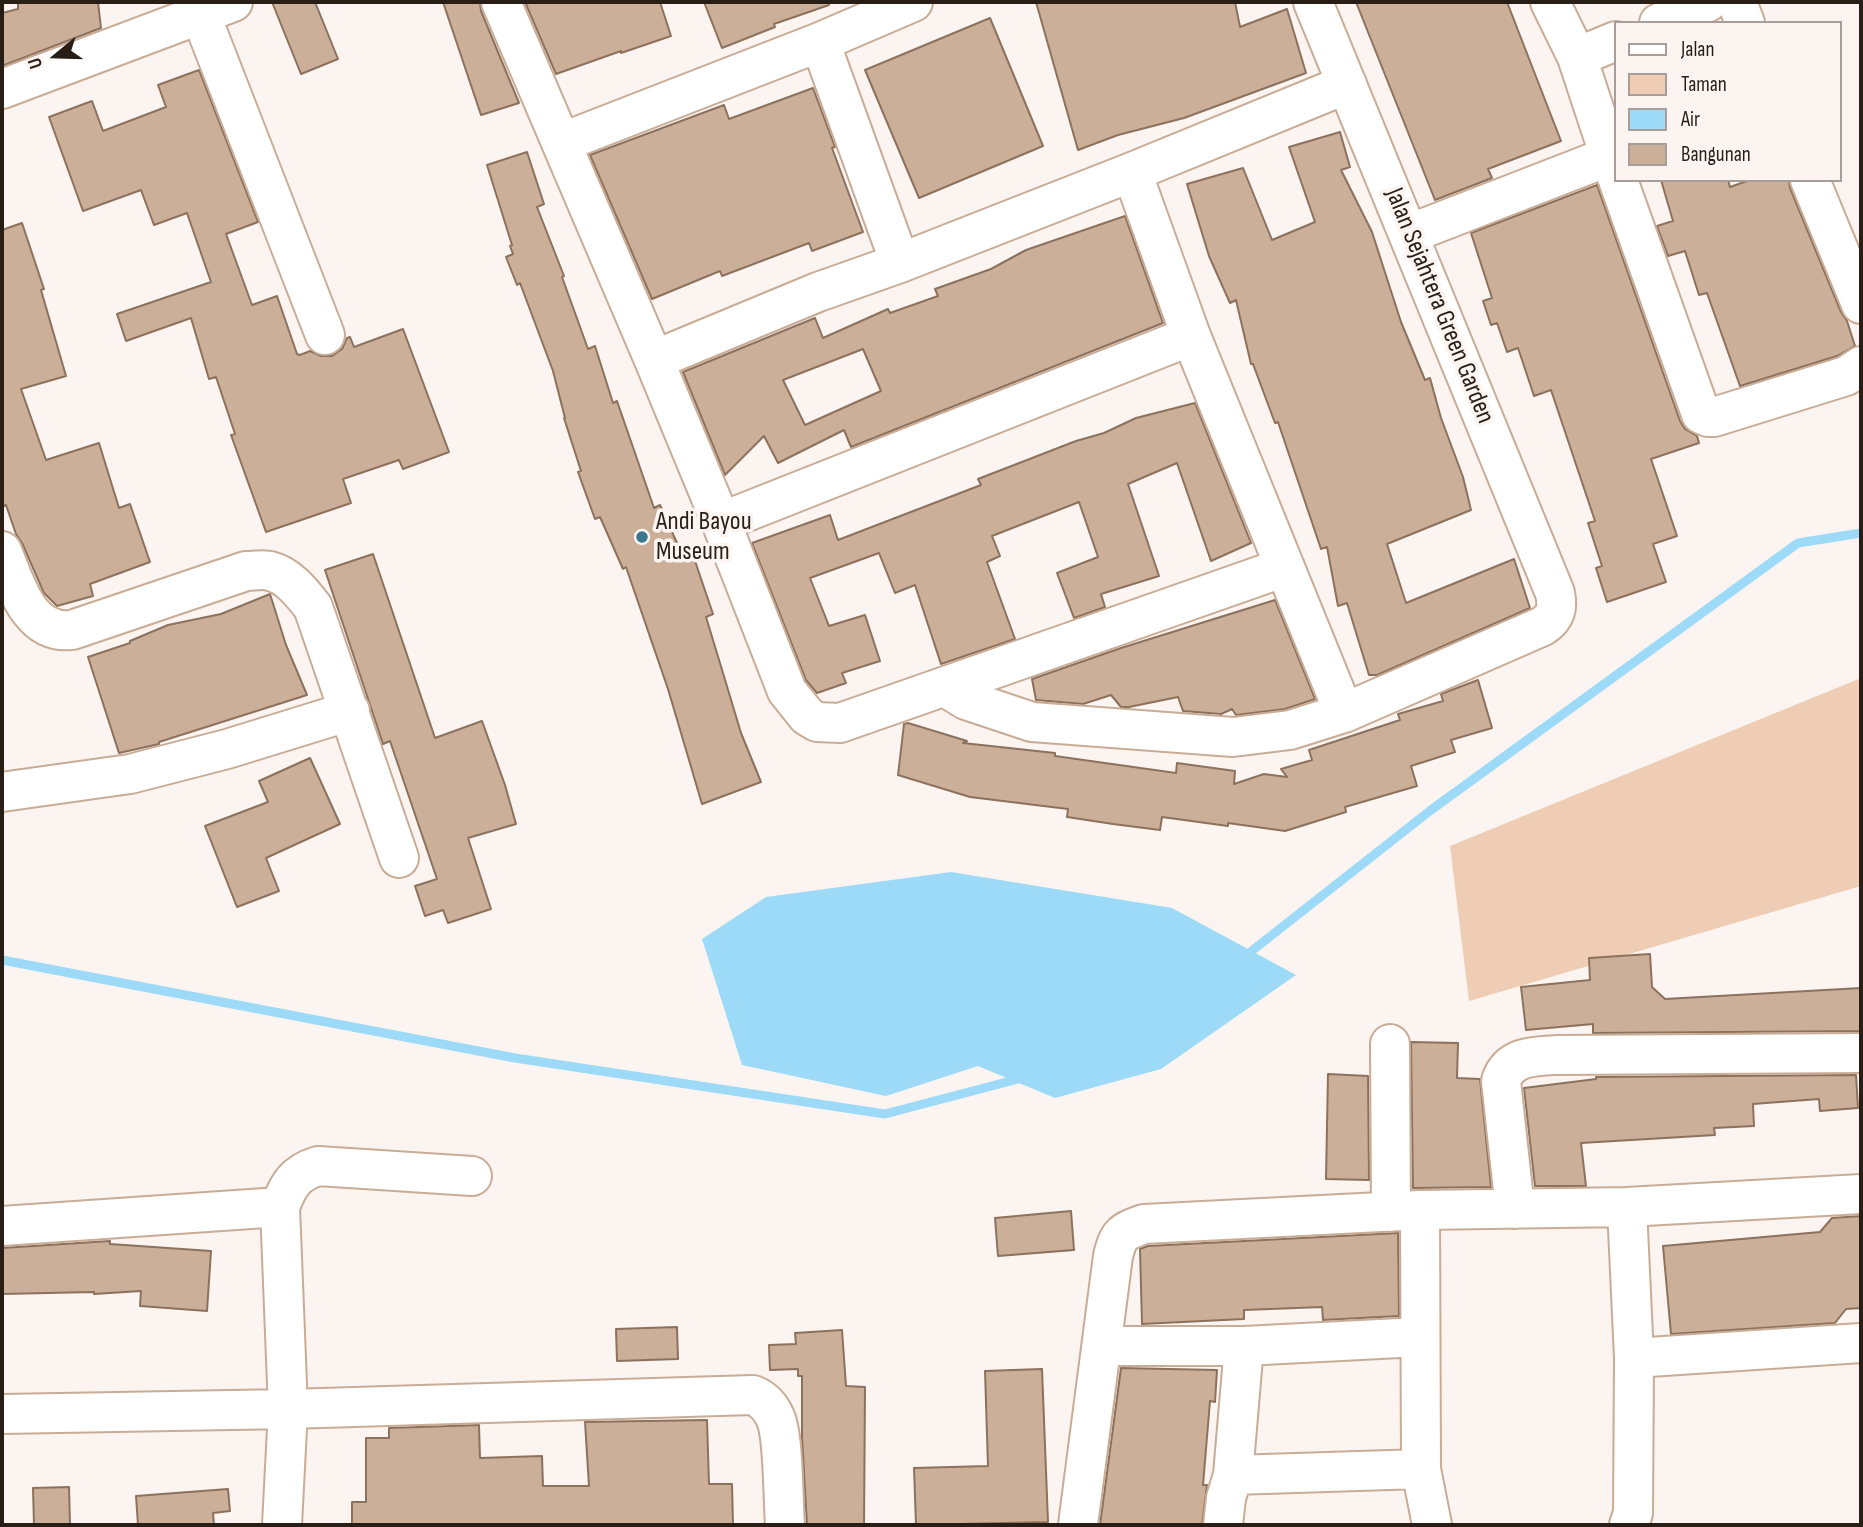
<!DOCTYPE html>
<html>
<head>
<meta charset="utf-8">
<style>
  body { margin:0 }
  #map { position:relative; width:1863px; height:1527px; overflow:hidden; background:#fbf4f0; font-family:"Sofia Sans Condensed",sans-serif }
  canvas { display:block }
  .frame { position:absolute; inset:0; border:4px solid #291e16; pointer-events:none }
  .legend { position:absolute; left:1614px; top:21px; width:228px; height:161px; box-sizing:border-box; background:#fbf4f0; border:2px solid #a79e99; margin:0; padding:9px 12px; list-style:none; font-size:21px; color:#291e16 }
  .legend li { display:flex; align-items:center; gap:14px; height:35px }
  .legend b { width:35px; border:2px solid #a79e99 }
  .north { position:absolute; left:21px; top:21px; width:70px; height:70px; -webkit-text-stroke:5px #fbf4f0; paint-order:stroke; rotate:251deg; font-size:19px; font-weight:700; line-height:28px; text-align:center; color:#291e16 }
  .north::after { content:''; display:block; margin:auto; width:24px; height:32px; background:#291e16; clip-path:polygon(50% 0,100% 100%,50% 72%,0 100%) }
</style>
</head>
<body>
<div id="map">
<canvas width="1863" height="1527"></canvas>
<div class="frame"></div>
<ul class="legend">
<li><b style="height:9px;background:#fff"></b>Jalan</li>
<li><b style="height:19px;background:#efcdb4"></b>Taman</li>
<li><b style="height:19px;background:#9cdaf7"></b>Air</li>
<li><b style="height:19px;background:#ccaf99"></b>Bangunan</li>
</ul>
<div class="north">U</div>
</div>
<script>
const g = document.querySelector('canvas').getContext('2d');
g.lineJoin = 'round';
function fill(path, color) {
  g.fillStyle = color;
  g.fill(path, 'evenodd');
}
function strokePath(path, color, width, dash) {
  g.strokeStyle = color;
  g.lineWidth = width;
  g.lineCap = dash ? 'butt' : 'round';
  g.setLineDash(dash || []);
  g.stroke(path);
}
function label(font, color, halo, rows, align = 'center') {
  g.font = font + ' "Sofia Sans Condensed",sans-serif';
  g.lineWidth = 7;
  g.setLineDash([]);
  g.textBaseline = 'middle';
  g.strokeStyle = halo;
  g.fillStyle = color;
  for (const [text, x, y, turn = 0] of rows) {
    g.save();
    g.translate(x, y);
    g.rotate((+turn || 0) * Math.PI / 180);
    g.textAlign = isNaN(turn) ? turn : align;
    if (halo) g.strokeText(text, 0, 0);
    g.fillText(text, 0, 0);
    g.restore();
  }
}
fill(new Path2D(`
  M1861,678V886L1469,1001L1450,846Z`), '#efcdb4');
fill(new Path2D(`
  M951,872L1172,908L1296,975L1161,1069L1055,1098L978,1066L886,1096L742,1065L702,939L766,897Z`), '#9cdaf7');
strokePath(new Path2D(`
  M1244,957L1431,810L1798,543L1861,533
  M2,960L515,1058L885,1114L1022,1078`), '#9cdaf7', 9);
const building = new Path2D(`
  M18,2H98L101,28L2,66V13L18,9Z
  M272,2H315L338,59L301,74Z
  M443,2H480L481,11L519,103L481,115Z
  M525,2H660L671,36L621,53V51L556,74Z
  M704,2H828L829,5L774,24L775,27L722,48Z
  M1036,2H1235L1240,27L1287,9L1306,73L1184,118L1118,135L1078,150Z
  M1356,2H1507L1561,141L1488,169L1492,178L1435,200Z
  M990,18L1043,146L919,198L865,70Z
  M199,70L258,222L226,234L252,305L277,296L297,354L300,355L310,351L321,356H332L342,349L347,338L350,337L354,347L403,329L449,452L403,469L399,460L343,479L351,503L266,532L231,435L235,434L216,377L209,379L191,318L126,341L117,314L211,282L187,213L154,225L141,190L83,211L49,117L92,101L103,131L166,107L158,85Z
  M813,88L835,147L832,148L863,232L812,251L809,243L722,276L720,271L652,299L590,155L724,105L729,119Z
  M1340,132L1350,167L1341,170L1372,232L1401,322L1425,380L1430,378L1441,418L1463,477L1471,510L1387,544L1406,603L1514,559L1530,608L1377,675H1369L1347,603L1338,606L1327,547L1321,549L1278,422L1275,423L1253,364H1251L1236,300L1230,303L1209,256L1187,184L1243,168L1272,240L1315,222L1289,147Z
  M527,152L544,204L537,207L564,276L562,277L588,349L595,346L613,403L617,401L654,508L660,505L685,561L694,558L713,614L706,617L723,673L741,733L761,782L702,804L668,689L626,567L623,569L600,517L595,519L578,472L581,471L564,418H565L553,371L520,283L517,285L506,257L513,254L510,246L512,245L487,165Z
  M1661,180H1728L1730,187L1750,180H1789L1790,188L1841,312L1847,321L1855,346L1837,356L1740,386L1707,293L1699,295L1685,251L1668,256L1657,226L1673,221Z
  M1597,185L1680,421L1685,429L1697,436L1699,443L1651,459L1677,536L1653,544L1666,582L1607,602L1596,568L1602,566L1588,523L1595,521L1551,390L1534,396L1518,348L1507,352L1497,323L1491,325L1483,301L1492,298L1471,233Z
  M1125,216L1163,323L851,447L844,430L778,463L764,436L725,475L683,372L815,318L823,338L888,309L890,313L938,296L935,289L991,269L1026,250ZM863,349L881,391L805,425L783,380Z
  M22,223L44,289L41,290L66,376L21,389L46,460L99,443L119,508L130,504L150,562L90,584L93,596L57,606L44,593L22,543L16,534L6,505L2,507V230Z
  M1195,403L1251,543L1211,561L1177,463L1128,484L1159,576L1101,594L1105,607L1074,618L1057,573L1098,557L1079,502L992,536L1000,556L987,562L1015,639L941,664L915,585L895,593L879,553L810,578L829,626L865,615L880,661L842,673L846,683L817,693L806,680L752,543L830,515L838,540L981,485L978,479L1076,441L1104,433L1136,418Z
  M373,554L435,738L482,721L505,785L516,824L468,838L491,909L448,923L443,910L425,916L415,886L437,879L390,741L383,744L325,570Z
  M270,594L286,645L307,695L159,742V744L119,753L88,657L130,643V641L168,625L221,614Z
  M1275,600L1315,699L1285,709L1236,715L1232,709L1221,714L1183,711L1178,697L1129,707H1121L1111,695L1083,704L1036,700L1032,679L1121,648Z
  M1478,680L1492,728L1451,740L1455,752L1411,766L1417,786L1345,807L1346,812L1285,831L1228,823V826L1162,817L1160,830L1113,824L1067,817L1068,809L970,797L898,775L904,724L908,723L967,741L963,743L1055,753V756L1176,773L1177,763L1235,771L1234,784L1264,774L1287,777L1281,769L1312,760L1309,750L1400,720L1398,714L1443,701L1441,694Z
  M310,758L340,824L266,858L279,891L237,907L205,826L268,802L259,781Z
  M1650,954L1652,987L1665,999L1861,988V1031L1593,1033V1024L1526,1030L1521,987L1590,980L1589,958Z
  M1411,1042L1458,1043L1457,1078L1480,1079L1491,1187L1413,1188Z
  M1328,1074L1368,1076L1369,1180L1326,1179Z
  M1856,1075L1858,1108L1820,1111L1819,1099L1753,1104L1754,1126L1714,1128L1715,1135L1581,1143L1586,1186H1535L1524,1088L1596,1079V1077Z
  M1071,1211L1074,1250L998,1256L995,1218Z
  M1861,1216V1308L1846,1309L1835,1323L1671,1334L1663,1246L1820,1232L1832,1218Z
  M1398,1233L1399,1316L1323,1320L1322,1307L1244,1310V1319L1142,1324L1140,1249L1148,1246Z
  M110,1241V1244L211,1251L207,1311L140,1306L141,1291L94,1294V1292L2,1294V1248Z
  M677,1327L678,1359L617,1361L616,1329Z
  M842,1330L846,1386L865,1387L864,1525H807L802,1437V1376H798V1369L770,1370L769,1345L796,1344L795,1333Z
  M1121,1368L1217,1370L1215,1402L1210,1401L1203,1485H1207L1202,1525H1100Z
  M1042,1369L1048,1522L916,1525L914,1468L988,1466L985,1371Z
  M707,1420L709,1484H732L733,1525H352V1502H366V1438H389V1428L479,1425L480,1458L542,1456L543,1486H589L585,1422Z
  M69,1487L70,1525H34L33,1488Z
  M228,1489L230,1511L213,1513L214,1525H138L136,1496Z`);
fill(building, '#ccaf99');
strokePath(building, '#8c715d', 2);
const minor = new Path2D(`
  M501,2L654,360L721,522L787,691L807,716L817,722L840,723L1285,567
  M1550,2L1577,57L1616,175
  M1737,2L1745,23
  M200,13L325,335
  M1659,23L1708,2
  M820,42L900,263
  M1577,57L1616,41
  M2,89L233,2
  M563,142L820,42L913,2
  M1132,172L1191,336L1344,713
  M1618,180L1701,414L1708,417H1714L1846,376L1861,366
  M1810,180L1861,304
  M1409,234L1610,156
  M654,360L818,292L900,263L1132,172L1347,84
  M721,522L1191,336
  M2,551C16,584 28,635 72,630L246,571C253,571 263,569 270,571C288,575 302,593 313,607L399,858
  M945,687L966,700L1032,722L1233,737L1290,730L1344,713L1543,626C1556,617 1558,608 1555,593L1313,2
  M2,792L130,774L227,749L350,711
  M1390,1044L1391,1212
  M1627,1207L1634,1358L1633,1513L1629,1525
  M1515,1209L1501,1081C1509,1056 1534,1056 1557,1055L1861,1053
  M1420,1210L1421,1469L1432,1525
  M2,1226L280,1207
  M1102,1346H1244L1419,1337
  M1634,1358L1861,1343
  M2,1414L288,1409L753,1395C763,1399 770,1406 775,1417C784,1435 783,1502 785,1525
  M1233,1475L1244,1346
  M282,1525L288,1409L280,1207C288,1185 295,1173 318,1166L472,1176
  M1078,1525L1113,1256C1119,1233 1122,1232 1144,1224L1420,1210L1627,1207L1861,1194
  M1223,1525L1226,1498L1233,1475L1421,1469`);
strokePath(minor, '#c9ac96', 42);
strokePath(minor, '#fff', 38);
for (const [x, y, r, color] of [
  [642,537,7,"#3b758e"]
]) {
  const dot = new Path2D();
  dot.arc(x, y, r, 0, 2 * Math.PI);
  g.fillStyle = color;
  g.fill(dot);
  strokePath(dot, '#fbf4f0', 2.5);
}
label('26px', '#291e16', '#fbf4f0', [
  ["Jalan Sejahtera Green Garden",1439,306,68]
]);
label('26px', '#291e16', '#fbf4f0', [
  ["Andi Bayou",656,522],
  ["Museum",656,552]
], 'left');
</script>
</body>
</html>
